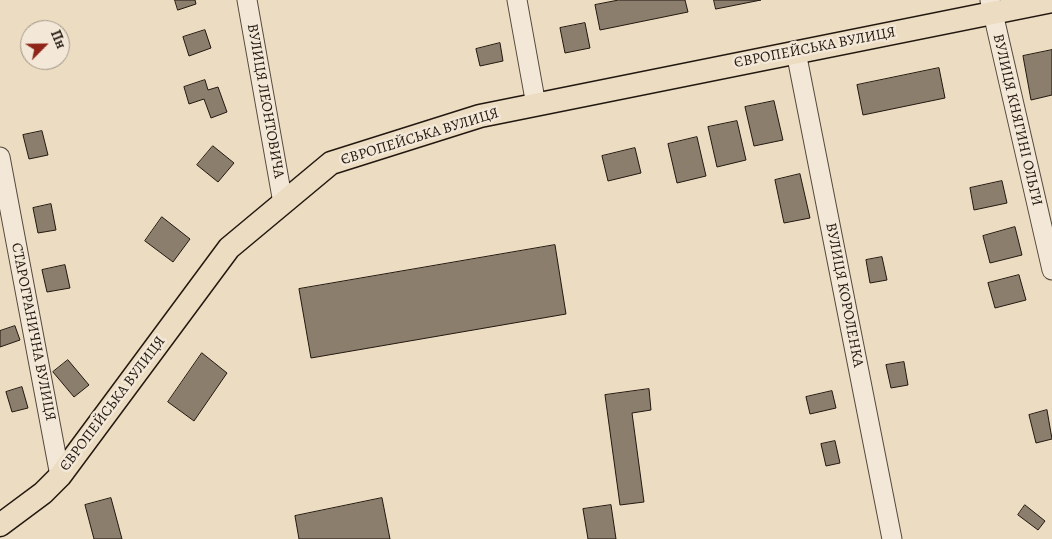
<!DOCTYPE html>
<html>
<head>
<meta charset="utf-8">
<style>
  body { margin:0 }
  #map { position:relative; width:1052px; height:539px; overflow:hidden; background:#ecdcc1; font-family:Alegreya,serif }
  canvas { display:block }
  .north { position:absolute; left:20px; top:20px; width:50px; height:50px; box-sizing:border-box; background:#f3e8d7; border:1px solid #9f9587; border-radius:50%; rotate:67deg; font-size:14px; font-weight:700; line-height:20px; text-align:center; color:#221810 }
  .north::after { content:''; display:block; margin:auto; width:18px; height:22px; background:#8f2418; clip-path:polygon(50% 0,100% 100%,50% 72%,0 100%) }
</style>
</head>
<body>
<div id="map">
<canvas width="1052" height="539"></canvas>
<div class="north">Пн</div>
</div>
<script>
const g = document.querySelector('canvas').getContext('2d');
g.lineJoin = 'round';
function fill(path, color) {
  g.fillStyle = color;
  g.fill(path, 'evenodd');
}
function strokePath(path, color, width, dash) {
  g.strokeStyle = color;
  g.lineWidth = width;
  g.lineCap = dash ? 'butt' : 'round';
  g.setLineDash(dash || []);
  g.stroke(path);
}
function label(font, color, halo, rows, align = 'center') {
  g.font = font + ' Alegreya,serif';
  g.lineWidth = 5;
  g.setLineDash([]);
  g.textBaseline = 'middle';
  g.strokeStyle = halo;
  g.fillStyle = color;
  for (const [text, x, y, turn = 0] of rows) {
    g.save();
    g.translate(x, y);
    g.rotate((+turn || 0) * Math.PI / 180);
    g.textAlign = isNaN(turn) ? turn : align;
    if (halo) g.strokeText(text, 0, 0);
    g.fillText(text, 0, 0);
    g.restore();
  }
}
const building = new Path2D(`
  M175,0H195L196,4L178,10Z
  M619,0H685L688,12L600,30L595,5Z
  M714,0H761L716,9Z
  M585,23L590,48L565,53L560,28Z
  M205,30L211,48L189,56L183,37Z
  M500,43L503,61L480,66L476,49Z
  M1052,50V95L1031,100L1023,56Z
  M939,68L945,98L863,115L857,85Z
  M205,80L208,90L218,87L227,112L211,118L204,99L189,104L184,87Z
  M774,101L783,140L754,146L745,107Z
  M737,121L746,160L717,167L708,127Z
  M42,131L48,155L29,159L23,135Z
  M697,137L706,176L677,183L668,144Z
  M213,146L234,163L218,182L197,165Z
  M635,148L641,173L608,181L602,156Z
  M800,174L810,218L784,223L775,180Z
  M1002,181L1007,203L974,210L970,188Z
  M51,204L56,230L38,233L33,208Z
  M162,217L190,239L173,262L145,241Z
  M1015,227L1022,255L990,263L983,236Z
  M555,245L566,314L311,358L299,289Z
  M882,257L887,280L870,283L866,260Z
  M65,265L70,288L47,292L42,270Z
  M1019,275L1026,300L995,308L988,283Z
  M15,326L20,340L0,347V331Z
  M202,353L227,373L194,421L168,402Z
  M68,360L89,385L74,397L53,372Z
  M904,362L908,385L891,388L886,365Z
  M22,387L28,408L12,412L6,392Z
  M649,389L651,410L632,413L644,502L620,505L605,395Z
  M832,391L836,408L810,414L806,397Z
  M1047,410L1052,439L1036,443L1029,415Z
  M835,441L840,463L826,466L821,444Z
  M111,498L122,539H94L85,505Z
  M382,498L390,539H299L295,516Z
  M611,505L616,539H588L583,509Z
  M1025,505L1045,521L1038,530L1018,515Z`);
fill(building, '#8b7e6c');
strokePath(building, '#221810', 1);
const minor = new Path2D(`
  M247,0L283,203
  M517,0L536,105
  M990,0L1052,270
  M796,52L892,539
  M0,157L60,476`);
const major = new Path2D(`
  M0,525L43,493L60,476L229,248L331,163L480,116L1052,1`);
strokePath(minor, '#54493c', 21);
strokePath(major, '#221810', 25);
strokePath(minor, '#f3e8d7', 19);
strokePath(major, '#ecdcc1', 22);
label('15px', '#221810', '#f3e8d7', [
  ["ЄВРОПЕЙСЬКА ВУЛИЦЯ",815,48,-11],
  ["ВУЛИЦЯ ЛЕОНТОВИЧА",265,101,80],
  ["ВУЛИЦЯ КНЯГИНІ ОЛЬГИ",1017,120,77],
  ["ЄВРОПЕЙСЬКА ВУЛИЦЯ",420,137,-17],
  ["ВУЛИЦЯ КОРОЛЕНКА",844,295,79],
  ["СТАРОГРАНИЧНА ВУЛИЦЯ",33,332,79],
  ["ЄВРОПЕЙСЬКА ВУЛИЦЯ",113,404,-53]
]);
</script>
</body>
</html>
